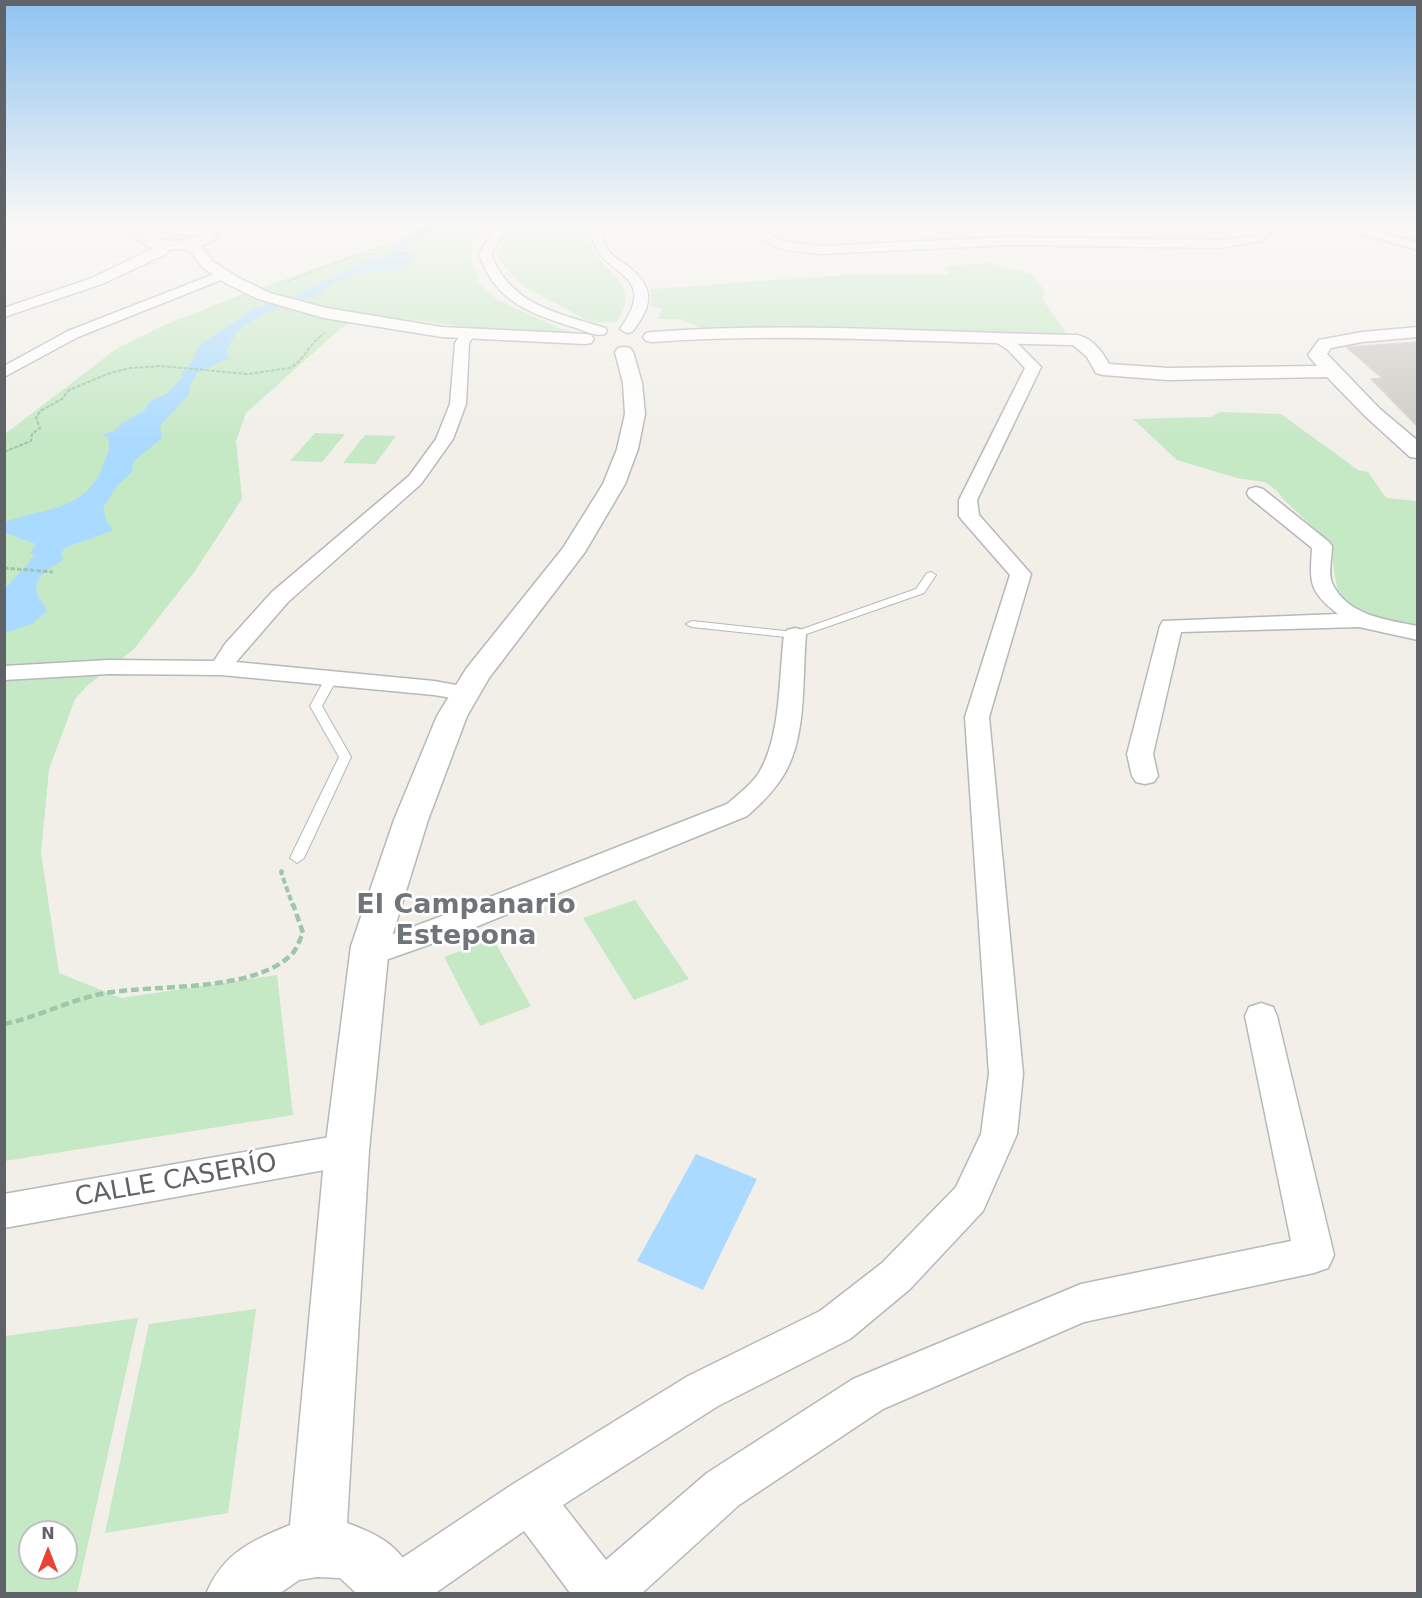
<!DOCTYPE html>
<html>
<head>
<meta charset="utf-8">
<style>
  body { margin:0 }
  #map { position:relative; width:1422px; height:1598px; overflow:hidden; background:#f1efe8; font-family:"DejaVu Sans",sans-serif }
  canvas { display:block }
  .frame { position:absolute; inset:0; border:6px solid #5f6368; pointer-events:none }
  .north { position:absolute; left:18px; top:1520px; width:60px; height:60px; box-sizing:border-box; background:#fff; border:2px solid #bfc1c3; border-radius:50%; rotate:0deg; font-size:16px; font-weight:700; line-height:24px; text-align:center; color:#5f6368 }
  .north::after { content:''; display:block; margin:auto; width:21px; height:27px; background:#ea4335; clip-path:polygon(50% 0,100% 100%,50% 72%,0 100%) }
</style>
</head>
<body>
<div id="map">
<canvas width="1422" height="1598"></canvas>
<div class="frame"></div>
<div class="north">N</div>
</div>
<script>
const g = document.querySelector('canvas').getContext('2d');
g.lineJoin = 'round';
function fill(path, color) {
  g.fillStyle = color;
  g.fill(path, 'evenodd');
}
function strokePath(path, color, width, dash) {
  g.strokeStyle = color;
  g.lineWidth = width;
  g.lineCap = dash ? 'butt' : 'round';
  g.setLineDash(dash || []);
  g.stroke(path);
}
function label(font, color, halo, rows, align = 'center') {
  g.font = font + ' "DejaVu Sans",sans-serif';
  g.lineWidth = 5;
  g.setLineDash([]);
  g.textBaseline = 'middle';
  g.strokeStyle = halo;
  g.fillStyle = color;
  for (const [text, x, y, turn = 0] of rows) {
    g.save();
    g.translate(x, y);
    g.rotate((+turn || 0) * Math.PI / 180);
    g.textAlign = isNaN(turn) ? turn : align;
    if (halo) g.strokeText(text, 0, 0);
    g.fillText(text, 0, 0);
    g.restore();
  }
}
fill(new Path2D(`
  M449,222H492L472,243L471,258L479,283L498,300L561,329L578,333L476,328L365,314L340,329L246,413L236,441L242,499L195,571L134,649L88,685L75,699L49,769L41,853L59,973L121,998L277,975L293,1115L5,1161V434L116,349L167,324L240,295L375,247L436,232Z
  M587,224C588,231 589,241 592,247C608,279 641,281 617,322L592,323L523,286L499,260L502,240L512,225Z
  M988,263L1032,274L1046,293L1042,298L1068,336L704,330L680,319H658L662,308L651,307V289L844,275L950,274L941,266Z
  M1220,412L1281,414L1358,470L1368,472L1386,498L1417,501V627L1377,616L1339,602L1330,543L1283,499L1277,491L1265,482L1237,478L1177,460L1133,419L1211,417Z
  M315,433L345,434L322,462L290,461Z
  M365,435L396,436L375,464L343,463Z
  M635,900L689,979L634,1000L583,918Z
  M493,939L531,1006L480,1026L444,957Z
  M256,1309L228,1513L105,1533L149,1324Z
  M138,1318L77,1593H5V1336ZM30,1532H66V1568H30Z`), '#c5e8c5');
fill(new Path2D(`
  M436,222H449L408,247L406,252L414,255L415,259C395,277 382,269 359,274C339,278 326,290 309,298C288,306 264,312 245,325C236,330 231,342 226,351L229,358L197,373L190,386L189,394L160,426L162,438L134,461L132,472L117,486L103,508L107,522L113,529L112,531L66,547L61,553L63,560C50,569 29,577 39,598C42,602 45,606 47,611L32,624L5,633V587C9,585 31,561 34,555L30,553L36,544L5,533V522C43,508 85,511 102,468C107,456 111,450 108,437L101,435L114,431L122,423L145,410L149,402L168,393L182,377L181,374C193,363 194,361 198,346L253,309L294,296L342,272L377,258L394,254C400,234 420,231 436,222Z
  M696,1154L757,1179L703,1290L637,1261Z`), '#aadaff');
const building = new Path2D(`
  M1418,342V427L1371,379L1382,378L1346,347Z`);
fill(building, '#cccac5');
strokePath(building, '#d6d1c6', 1.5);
const service = new Path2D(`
  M931,572L936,575L924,593L795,638L692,627L686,624L692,621L794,632L916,589L927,573Z
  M332,673L338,677L322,706L351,757L304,858L297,863L290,858L339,757L310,706L326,677Z`);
const minor = new Path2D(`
  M192,222H205L194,232H186L184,230Z
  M500,222H512L491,253C509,305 558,313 605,328L607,331L605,334C595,337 583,330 573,327C529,313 494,301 479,253Z
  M591,222H603C602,230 602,238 605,245C609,254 618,260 626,265C655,287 654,304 632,332L627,333L620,329C666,265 588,281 591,222Z
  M751,222H763L765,229L777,239L792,243L820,246L1010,237L1221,240L1254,236L1258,232L1250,222H1262L1270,233L1261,241L1221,248L1010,245L820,254C795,252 760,250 751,222Z
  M1337,222H1353L1418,243V250L1362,234Z
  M166,242L172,246L166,254L102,284L4,317V308L92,278Z
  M222,271L226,272L228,275L226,278L78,337L4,377V366L68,331Z
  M468,330L475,334L469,343L466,404L453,439L421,484L288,602L236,662L434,681L473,688L476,693L473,698L464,700L434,695L221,675L109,674L4,680V666L109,660L214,661L225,644L272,592L409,476L436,439L450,404L455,343L463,331Z
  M998,335L1017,343L1041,367L977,500L979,515L1031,574L989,717L1023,1074L1017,1134L983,1211L910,1289L850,1339L718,1406L563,1505L606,1560L707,1473L853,1379L1081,1284L1291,1241L1245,1016L1249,1007L1261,1003L1273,1007L1277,1016L1334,1255L1328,1268L1314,1273L1084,1322L883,1409L739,1505L641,1594H571L524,1531L434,1594H368L375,1576L513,1484L688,1376L820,1311L882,1263L956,1187L981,1134L989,1074L965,717L1010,575L962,520L959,516V500L1025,368L1007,349L991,339Z
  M1256,487L1263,489L1329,542L1332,546C1332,556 1328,574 1332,583C1347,616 1388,620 1418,626V640L1359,627L1181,632L1153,754L1158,776L1154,782L1145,784L1136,782L1132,776L1127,754L1160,626L1163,621L1338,614C1308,591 1310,582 1312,548L1249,497L1247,493L1249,489Z
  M795,628L803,630L806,635C802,678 807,732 786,771C776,789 762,803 747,816L456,935L369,966L358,963L353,955L358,947L434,919L727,804C739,794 752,784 760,771C781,735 779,676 784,635L787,630Z
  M347,1134L360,1139L365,1150L360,1161L347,1166L4,1228V1194Z`);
const tertiary = new Path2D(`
  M86,222H119L161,229L182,226L203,227L218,235L211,242L201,246L212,261L239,278L270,293L326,308L442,327L585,334L591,335L594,339L591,343L585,344L442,337L324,318L258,299L227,284L202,267L191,252L185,249L160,250L147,246L140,240L146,235L93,226ZM182,234L201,236L179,241L157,240Z
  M1418,327V337L1362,342L1331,348L1327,354L1380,409L1418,441V458L1410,457L1366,417L1327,377L1168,380L1103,375L1096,373L1087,357L1073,345C933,343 792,332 652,342L646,341L643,337L646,333L652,332C793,321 936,333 1077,335C1092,338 1102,351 1109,364L1168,368L1317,366L1308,355L1319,340L1362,332Z
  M624,347L630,348L633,352L642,383L645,414L638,449L625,484L585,552L489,678L467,716L428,820L389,946L369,1150L347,1523C391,1539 404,1551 422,1594H357L340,1578L317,1577L299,1580L279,1594H206C223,1553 251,1541 290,1525L325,1150L351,946L394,820L437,716L466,669L563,548L603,484L617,449L625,414L623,383L615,352L618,348Z`);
strokePath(service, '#b5b8bc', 2);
strokePath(minor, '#b5b8bc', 3);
strokePath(tertiary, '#b5b8bc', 3);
strokePath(new Path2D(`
  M288,281L359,254L411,253
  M320,337L325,333`), '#9cc7a9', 1.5, [3, 1.5]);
strokePath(new Path2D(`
  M4,452L31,441L32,434L40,428L36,418L40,411L62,399L69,390L110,373L130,368L161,366L247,374L290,368C304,361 309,344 322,335`), '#9cc7a9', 2, [4, 1.5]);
strokePath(new Path2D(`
  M4,568L53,572`), '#9cc7a9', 3, [4.5, 2]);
strokePath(new Path2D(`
  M283,870L281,872L293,906`), '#9cc7a9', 4, [6, 3]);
strokePath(new Path2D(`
  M4,1024C39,1017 71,999 106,993C157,984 255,993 293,953C297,948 300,939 303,933L293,904`), '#9cc7a9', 4.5, [8, 4]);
fill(service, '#fff');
fill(minor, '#fff');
fill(tertiary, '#fff');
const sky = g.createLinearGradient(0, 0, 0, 446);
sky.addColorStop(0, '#8fc3f1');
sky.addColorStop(0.5, '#f9f8f5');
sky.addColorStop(1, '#f9f8f500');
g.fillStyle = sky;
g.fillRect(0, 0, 1422, 446);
label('26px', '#5f6368', '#fff', [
  ["CALLE CASERÍO",176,1181,-10]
]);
label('bold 27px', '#70757a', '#fff', [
  ["El Campanario",466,906],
  ["Estepona",466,937]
]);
</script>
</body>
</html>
